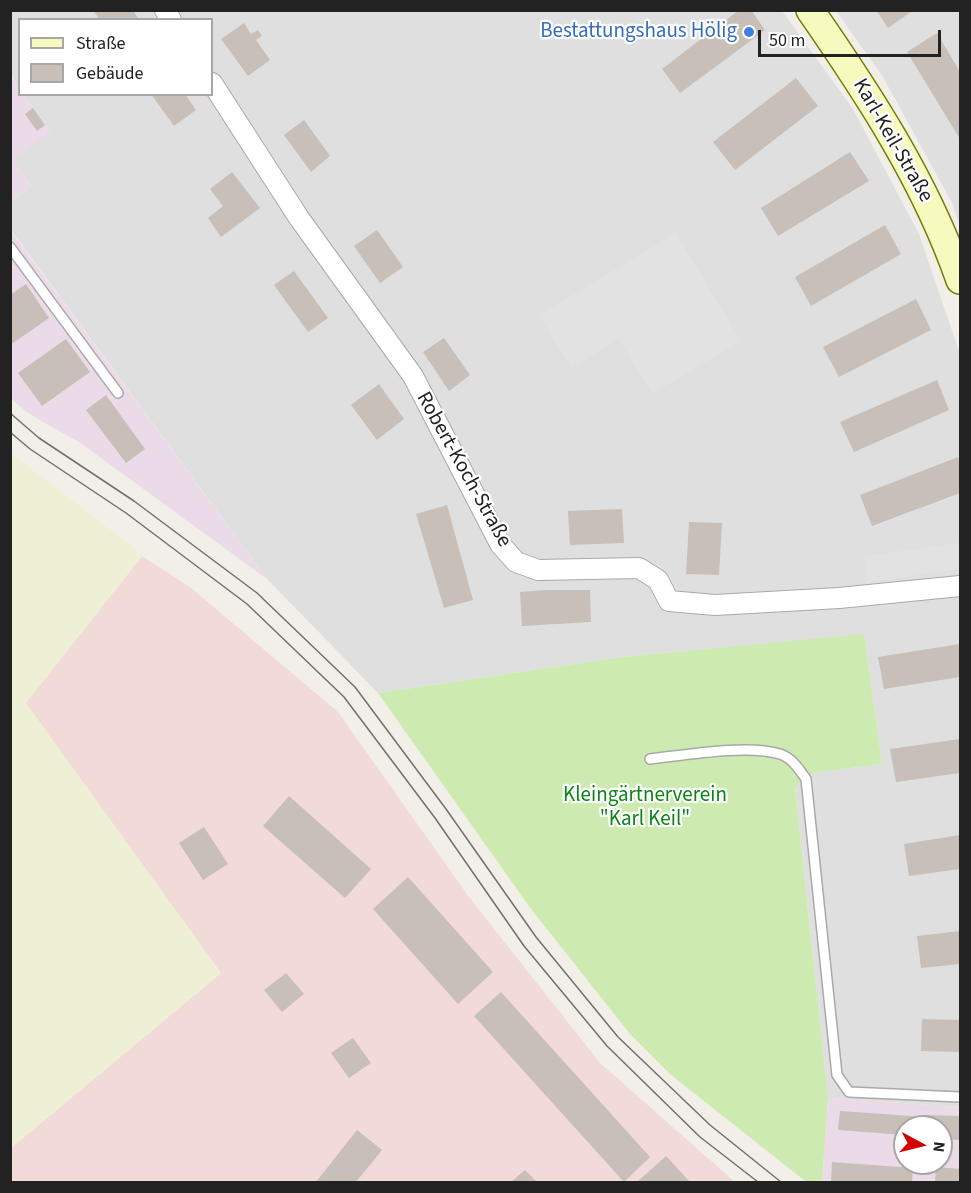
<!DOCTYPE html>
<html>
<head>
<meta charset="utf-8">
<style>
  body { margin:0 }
  #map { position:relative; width:971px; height:1193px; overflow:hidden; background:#f2efe9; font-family:"Source Sans 3",sans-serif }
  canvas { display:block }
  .frame { position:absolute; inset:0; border:12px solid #222; pointer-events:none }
  .legend { position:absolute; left:18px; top:18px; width:195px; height:78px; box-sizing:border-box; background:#fff; border:2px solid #a7a7a7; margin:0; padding:8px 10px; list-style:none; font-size:18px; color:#222 }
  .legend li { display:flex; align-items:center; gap:12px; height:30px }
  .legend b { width:30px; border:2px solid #a7a7a7 }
  .north { position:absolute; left:893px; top:1115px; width:60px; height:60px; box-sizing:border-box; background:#fff; border:2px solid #a7a7a7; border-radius:50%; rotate:97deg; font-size:16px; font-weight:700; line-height:24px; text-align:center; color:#222 }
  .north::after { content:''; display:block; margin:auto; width:21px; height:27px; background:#d40000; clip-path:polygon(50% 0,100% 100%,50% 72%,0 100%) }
  .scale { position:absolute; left:758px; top:30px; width:183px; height:27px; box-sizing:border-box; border:3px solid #222; border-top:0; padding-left:8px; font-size:18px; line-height:21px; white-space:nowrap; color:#222; -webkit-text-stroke:4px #fff; paint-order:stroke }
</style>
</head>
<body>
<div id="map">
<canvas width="971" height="1193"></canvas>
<div class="frame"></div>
<ul class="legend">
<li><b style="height:8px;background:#f7fabf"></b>Straße</li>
<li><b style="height:16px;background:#c7bfb8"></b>Gebäude</li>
</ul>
<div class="north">N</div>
<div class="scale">50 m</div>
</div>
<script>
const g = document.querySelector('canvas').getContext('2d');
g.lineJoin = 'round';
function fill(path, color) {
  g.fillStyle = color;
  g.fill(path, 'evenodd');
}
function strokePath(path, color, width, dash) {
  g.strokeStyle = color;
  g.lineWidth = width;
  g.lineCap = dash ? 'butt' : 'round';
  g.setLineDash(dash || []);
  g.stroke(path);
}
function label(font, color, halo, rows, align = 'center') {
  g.font = font + ' "Source Sans 3",sans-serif';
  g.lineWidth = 4.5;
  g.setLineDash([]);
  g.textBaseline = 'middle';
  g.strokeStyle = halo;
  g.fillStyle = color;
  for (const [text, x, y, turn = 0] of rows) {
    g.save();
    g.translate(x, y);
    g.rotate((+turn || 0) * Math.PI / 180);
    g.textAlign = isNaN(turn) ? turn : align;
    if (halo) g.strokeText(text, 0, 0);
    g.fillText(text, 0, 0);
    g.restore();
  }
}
fill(new Path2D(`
  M10,11H782L853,109L919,234L960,354V1107L828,1098L795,788L810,773L882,764L864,635L622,657L378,693L267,579L11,230V202L31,186L12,158L50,131L24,95L212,94V20H20L19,88L11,75Z
  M836,11H960V227L952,203L883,77Z`), '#e0dfdf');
fill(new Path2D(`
  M142,556L190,587L338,712L469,897L600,1063L735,1182H11V1148L221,973L25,703Z`), '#f2dad9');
fill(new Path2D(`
  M10,75L19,88L20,94L24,95L51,131L13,158L31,186L11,202Z
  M10,230L267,579L79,442L43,422L24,410L11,398Z
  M828,1098L960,1107V1182H822ZM905,1127H941V1163H905Z`), '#ebdbe8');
fill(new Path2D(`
  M11,453L143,555L26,703L221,973L11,1148Z`), '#eef0d5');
fill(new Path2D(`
  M864,634L882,764L811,773L795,788L828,1098L822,1182L805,1181L671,1075L630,1034L531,909L378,693L622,657Z`), '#cdebb0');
fill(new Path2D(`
  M676,233L741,341L652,394L619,339L571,368L539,315Z
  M960,543V569L868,582L864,556Z`), '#e2e2e2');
fill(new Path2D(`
  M93,10H133L139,20H100Z
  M739,10H751L765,30L680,93L662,69Z
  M876,10H914L888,28Z
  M244,23L251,34L258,30L262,36L256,40L270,60L248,76L221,39Z
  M937,33L960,72V139L907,52Z
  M796,78L818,106L735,170L713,142Z
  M151,94H185L196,110L174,126Z
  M33,108L45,125L37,131L25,114Z
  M304,120L330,156L311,172L284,135Z
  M850,152L869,181L778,236L761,208Z
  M232,172L260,208L221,237L208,218L223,206L210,189Z
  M885,225L901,254L811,306L795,277Z
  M377,230L403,267L380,283L354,246Z
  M294,271L328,318L308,332L274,285Z
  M26,284L49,318L10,345V295Z
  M916,299L931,330L839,377L823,347Z
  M444,338L470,375L449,391L423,352Z
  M66,339L90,372L42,406L18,373Z
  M937,380L949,410L854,452L840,422Z
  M379,384L404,419L377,440L351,405Z
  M106,395L145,449L126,463L86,410Z
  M958,457L960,465V493L872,526L860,495Z
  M447,505L473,600L444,608L416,514Z
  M622,509L624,543L570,545L568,511Z
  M689,522L722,523L719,575L686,574Z
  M548,590H590L591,622L522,626L520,592Z
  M960,644V677L884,689L878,657Z
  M960,739V773L896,782L890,749Z
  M289,796L371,869L345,898L263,826Z
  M204,827L228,864L203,880L179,843Z
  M960,835V869L909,876L904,844Z
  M408,877L493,972L458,1004L373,909Z
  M960,931V964L921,968L917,936Z
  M286,973L304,994L282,1012L264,990Z
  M501,992L650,1157L624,1182L474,1016Z
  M922,1019L960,1020V1052L921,1051Z
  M353,1038L371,1063L349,1078L331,1053Z
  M840,1111L912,1116V1127H905V1135L838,1130Z
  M926,1115L960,1116V1140L941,1139V1127H926Z
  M357,1130L382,1150L356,1182H316Z
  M666,1156L690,1182H637Z
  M832,1162L913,1168L912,1182H831Z
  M936,1167L960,1169V1182H935Z
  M525,1170L537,1182H511Z`), '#c7bfb8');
const service = new Path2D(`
  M10,247L118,393
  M650,759C685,755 748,744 780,754C792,758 799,769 806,779L837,1075L849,1092L960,1097`);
const minor = new Path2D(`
  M165,10L171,20
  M212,83L299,218L413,376L500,544L516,562L538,570L639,568L658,580L669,601L715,605L839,598L960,586`);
const secondary = new Path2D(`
  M810,10C869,95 926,182 960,280`);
strokePath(service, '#a9a9a9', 12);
strokePath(minor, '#a9a9a9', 22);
strokePath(secondary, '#707d05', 30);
strokePath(service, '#fff', 9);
strokePath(minor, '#fff', 20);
strokePath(secondary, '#f7fabf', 27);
strokePath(new Path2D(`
  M10,413L39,438L134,501L257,593L355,687L446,809L536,937L618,1037L710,1125L781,1182
  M10,432L30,449L126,513L247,604L344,697L435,818L524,946L607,1046L700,1137L758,1182`), '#707070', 1.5);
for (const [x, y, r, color] of [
  [749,32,6,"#3f7fe0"]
]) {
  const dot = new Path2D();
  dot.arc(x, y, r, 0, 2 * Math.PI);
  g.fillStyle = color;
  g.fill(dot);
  strokePath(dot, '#fff', 2);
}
label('21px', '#366cbe', '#fff', [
  ["Bestattungshaus Hölig",737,32]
], 'right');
label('21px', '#222', '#fff', [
  ["Karl-Keil-Straße",892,141,60],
  ["Robert-Koch-Straße",463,470,61]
]);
label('21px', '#0c8416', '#fff', [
  ["Kleingärtnerverein",645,796],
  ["\"Karl Keil\"",645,820]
]);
</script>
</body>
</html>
